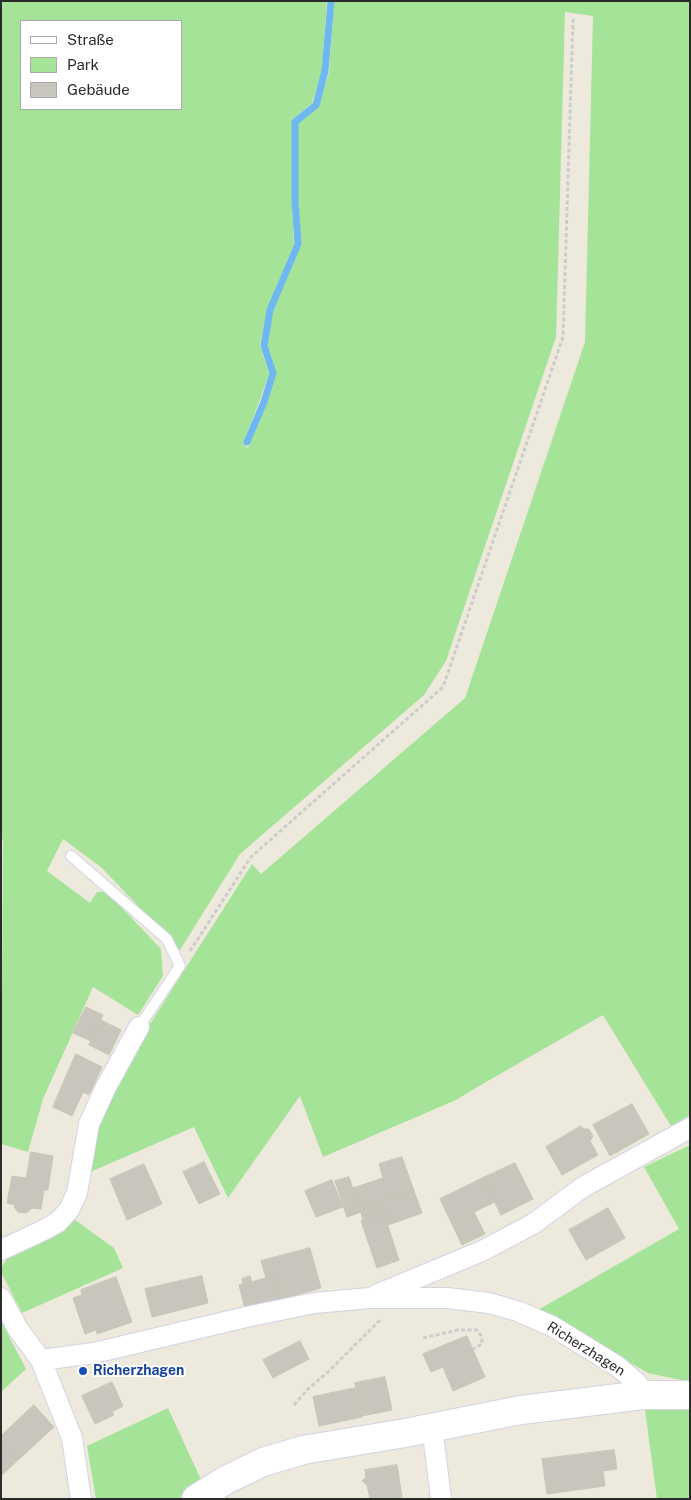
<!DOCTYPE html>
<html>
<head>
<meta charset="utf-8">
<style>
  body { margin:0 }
  #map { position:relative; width:691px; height:1500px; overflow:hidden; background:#ede9dc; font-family:"Public Sans",sans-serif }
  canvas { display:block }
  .frame { position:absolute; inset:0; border:2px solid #2b2b2b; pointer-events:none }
  .legend { position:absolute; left:20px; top:20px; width:162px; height:90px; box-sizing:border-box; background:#fff; border:1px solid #aaa; margin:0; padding:6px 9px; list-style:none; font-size:15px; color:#2b2b2b }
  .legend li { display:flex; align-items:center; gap:10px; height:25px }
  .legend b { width:25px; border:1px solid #aaa }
</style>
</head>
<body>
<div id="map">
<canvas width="691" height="1500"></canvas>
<div class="frame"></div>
<ul class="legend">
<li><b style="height:6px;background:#fff"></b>Straße</li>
<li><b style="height:14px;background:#a5e498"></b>Park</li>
<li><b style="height:14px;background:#c8c5bc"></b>Gebäude</li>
</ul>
</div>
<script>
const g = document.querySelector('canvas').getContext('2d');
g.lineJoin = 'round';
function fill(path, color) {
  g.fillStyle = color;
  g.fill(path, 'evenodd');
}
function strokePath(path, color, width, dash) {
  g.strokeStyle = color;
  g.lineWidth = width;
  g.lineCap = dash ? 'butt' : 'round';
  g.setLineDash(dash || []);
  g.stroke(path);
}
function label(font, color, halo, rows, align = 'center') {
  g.font = font + ' "Public Sans",sans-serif';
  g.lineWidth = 4;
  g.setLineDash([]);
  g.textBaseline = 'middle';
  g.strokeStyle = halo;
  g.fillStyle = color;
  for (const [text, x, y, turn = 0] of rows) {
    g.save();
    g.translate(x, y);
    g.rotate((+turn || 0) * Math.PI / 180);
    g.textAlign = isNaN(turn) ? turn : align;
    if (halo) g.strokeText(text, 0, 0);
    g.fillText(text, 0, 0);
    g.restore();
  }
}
fill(new Path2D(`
  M1,1H327L322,71L312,103L292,120V202L294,244L267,310L260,346L269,373L260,400L243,443L248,448L267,403L276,373L267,346L273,311L301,245L298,201V123L318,107L329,72L334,1H690V1115L671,1126L603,1015L479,1086L456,1100L323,1157L300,1096L228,1198L194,1127L88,1173L104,1104L150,1024L252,864L261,874L465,698L585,342L593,16L565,12L556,337L446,661L424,695L240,854L180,950L102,868L63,839L47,871L90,903L97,892L106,891L161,949L163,976L138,1015L93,987L43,1099L28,1152L1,1144L3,839H1ZM21,21H181V109H21Z
  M690,1145V1382L648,1373L538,1310L679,1229L644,1167Z
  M71,1217L114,1248L123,1268L22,1313L1,1272C1,1253 55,1227 71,1217Z
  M1,1321L26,1369L1,1392Z
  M690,1404V1499H657L645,1410L652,1405Z
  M168,1408L203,1484L178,1499H96L87,1446Z`), '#a5e498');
strokePath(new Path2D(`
  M247,442L264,402L273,373L264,346L270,310L298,244L295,201V122L316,105L325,71L331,1`), '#6eb7f0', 7);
const building = new Path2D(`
  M86,1007L103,1015L91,1041L73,1033Z
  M101,1020L121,1030L109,1055L89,1045Z
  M76,1054L102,1067L89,1095L83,1092L72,1116L53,1107Z
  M632,1104L649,1134L610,1156L593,1125Z
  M581,1126L583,1129H589L593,1136L590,1141L598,1155L562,1175L546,1147Z
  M31,1152L53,1156L48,1190H44L41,1209L31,1208L30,1210L26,1213L18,1212L14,1207L15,1205L7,1203L12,1176L26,1178Z
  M402,1157L414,1191L360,1208L353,1188L383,1178L379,1164Z
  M204,1162L220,1194L199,1204L183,1172Z
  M515,1163L533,1199L501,1215L483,1178Z
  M144,1164L162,1204L127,1220L110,1179Z
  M349,1177L361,1212L347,1217L335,1181Z
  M483,1178L495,1202L474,1212L485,1234L462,1245L440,1199Z
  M332,1180L343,1207L316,1217L305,1191Z
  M414,1191L422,1213L388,1225L384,1214L374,1217L370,1205Z
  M370,1205L374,1217L384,1214L399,1260L377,1268L361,1221H363L360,1208Z
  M608,1208L625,1238L586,1260L569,1230Z
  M310,1248L321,1288L278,1300L272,1276L266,1278L261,1261Z
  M202,1276L208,1303L152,1317L145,1289Z
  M250,1276L252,1282L272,1276L278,1300L245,1309L239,1285L243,1284L242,1279Z
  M116,1277L132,1322L97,1334L96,1330L85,1334L73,1298L82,1295L81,1290Z
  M467,1336L485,1377L453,1391L443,1367L431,1372L423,1354Z
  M300,1341L309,1359L273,1378L263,1360Z
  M385,1377L392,1410L362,1416L355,1383Z
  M112,1382L123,1406L112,1412L114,1415L95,1424L82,1396Z
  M355,1388L362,1417L319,1426L313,1397Z
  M34,1405L54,1427L16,1462L1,1445V1436Z
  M1,1445L16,1462L1,1476Z
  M614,1450L617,1469L603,1471L605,1486L547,1494L542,1459Z
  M397,1465L402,1497L370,1499L367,1485L362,1481L366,1477L365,1470Z`);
fill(building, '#c8c5bc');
strokePath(building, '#c8c5b6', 1);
const lane = new Path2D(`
  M71,856L167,939L180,966L139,1027`);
const street = new Path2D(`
  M1,1250L44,1230L58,1222L69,1210L77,1193L89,1124L106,1087L139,1027
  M376,1295L482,1251L533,1224L583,1187L690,1128
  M1,1298L18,1329L41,1360L72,1438L81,1499
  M41,1360L94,1353L246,1317L314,1303L370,1298H447L489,1303L517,1311L552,1326L617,1366L637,1383L643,1395
  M432,1426L441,1499`);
const secondary = new Path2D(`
  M196,1499L226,1480L263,1462L303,1450L405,1433L521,1410L643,1395H690`);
strokePath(lane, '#d2d2e4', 12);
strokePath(street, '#d2d2e4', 22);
strokePath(secondary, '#d2d2e4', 30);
strokePath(new Path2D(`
  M190,951L251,857L443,687L563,337L573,19
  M423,1338L458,1330H477L482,1337V1344L473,1349
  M294,1405L308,1389L328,1372L381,1319`), '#ccc', 3, [4, 2.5]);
strokePath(lane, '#fff', 10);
strokePath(street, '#fff', 20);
strokePath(secondary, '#fff', 28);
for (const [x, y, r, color] of [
  [83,1371,5,"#1a4fb4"]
]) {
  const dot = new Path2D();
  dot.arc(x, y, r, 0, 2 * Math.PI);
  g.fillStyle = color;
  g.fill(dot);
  strokePath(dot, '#fff', 2);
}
label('14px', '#2b2b2b', '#fff', [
  ["Richerzhagen",586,1349,32]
]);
label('bold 14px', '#164399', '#fff', [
  ["Richerzhagen",93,1371]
], 'left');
</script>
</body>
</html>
